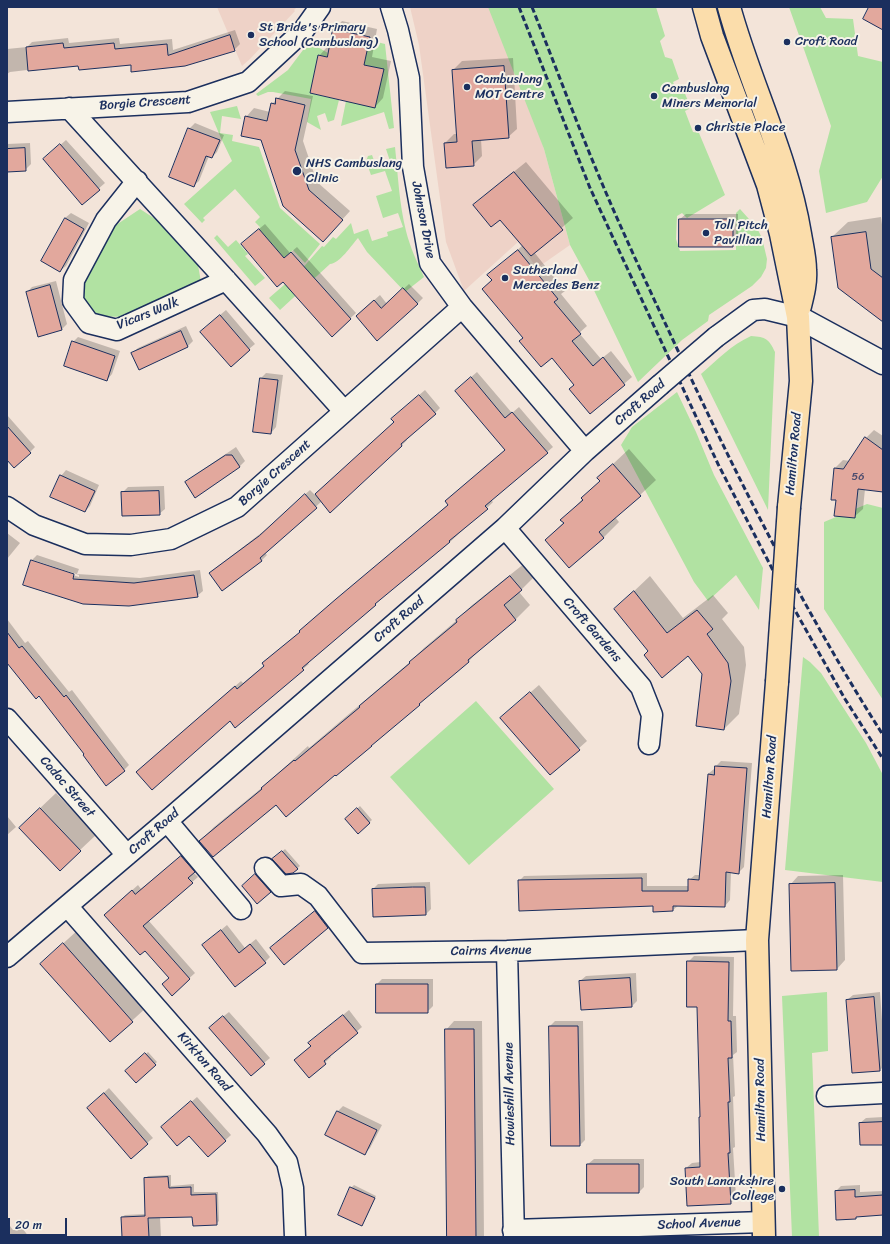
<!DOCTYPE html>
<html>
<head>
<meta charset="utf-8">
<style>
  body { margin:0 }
  #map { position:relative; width:890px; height:1244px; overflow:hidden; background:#f3e4d9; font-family:Sriracha,sans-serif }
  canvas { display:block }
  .frame { position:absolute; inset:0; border:8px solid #1b2f5e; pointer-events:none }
  .scale { position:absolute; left:8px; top:1218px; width:59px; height:18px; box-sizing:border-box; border:2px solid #1b2f5e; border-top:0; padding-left:5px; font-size:12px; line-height:14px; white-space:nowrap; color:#1b2f5e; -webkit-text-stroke:3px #f7f3e8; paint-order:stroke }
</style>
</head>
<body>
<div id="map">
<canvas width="890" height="1244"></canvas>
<div class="frame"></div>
<div class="scale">20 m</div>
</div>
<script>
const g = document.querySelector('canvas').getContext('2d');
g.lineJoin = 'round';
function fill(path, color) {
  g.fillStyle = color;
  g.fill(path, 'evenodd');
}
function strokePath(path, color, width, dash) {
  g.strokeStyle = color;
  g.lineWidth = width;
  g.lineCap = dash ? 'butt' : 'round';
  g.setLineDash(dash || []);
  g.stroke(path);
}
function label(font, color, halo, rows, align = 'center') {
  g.font = font + ' Sriracha,sans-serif';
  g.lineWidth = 4;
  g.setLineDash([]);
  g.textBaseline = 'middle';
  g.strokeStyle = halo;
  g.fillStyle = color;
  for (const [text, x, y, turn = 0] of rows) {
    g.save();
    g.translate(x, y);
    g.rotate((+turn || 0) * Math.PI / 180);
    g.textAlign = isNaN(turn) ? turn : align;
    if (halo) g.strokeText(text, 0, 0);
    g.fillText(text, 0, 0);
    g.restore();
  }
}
fill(new Path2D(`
  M217,7H297L294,10L295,11L250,59L242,66Z
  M410,7H497L544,149L570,245L537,268L518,242L464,291L446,242L419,45Z`), '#eed2c7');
fill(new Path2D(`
  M488,7H656L665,36L660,41L665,57L672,59L679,79L673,82L677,92L683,89L691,108L685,111L693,132L699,133L725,195L687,218L682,213L677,216L676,239L680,251L736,250V213L740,209L757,228L762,238L767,259L766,268L761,277L752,286L709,315L708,321L682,340L638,382L589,280L570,245L544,149Z
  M789,7H820L826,18L853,19L858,56L883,62V176L867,202L826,213L819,171L831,126Z
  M369,40L385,44L394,128L389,129L384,112L341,126L346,101L375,107L383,70L364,65Z
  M309,42L328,53L327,57L318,55L310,93L339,100L334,120L328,122L325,113L317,116L321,130L307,122L311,99L273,92H268L258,96L256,94L288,70Z
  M237,106L241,119L222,116L220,133L233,135L232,141L259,147L280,208L320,244L305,263L293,250L284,258L259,229L260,227L255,222L260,217L235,189L203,218L205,220L202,223L184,204L232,161L220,136L210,112Z
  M395,147C398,175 399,203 406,231C410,247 417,262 424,277L405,292L367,252L358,238C351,246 340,263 330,264L280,310L269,298L299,272L322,246L324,247L333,237L336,239L351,223L354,234L368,229L372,241L388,236L387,232L403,227L398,213L383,218L376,196L392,191L385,171L371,175L366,161L368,156L372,155L377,169L391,164L386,149Z
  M140,209L160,222L198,265L201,282L123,317L96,316L79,296L95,259L116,225Z
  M217,235L228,247L236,240L248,254L245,256L265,278L255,286L214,238Z
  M751,336C766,337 769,339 775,352L768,510L701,374C717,360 731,345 751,336Z
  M677,392L696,432L714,475L763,568L759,610L736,575L708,601L694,582L621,445L632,427Z
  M867,504L883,508V700L824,609V522Z
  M803,657L810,662L821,673L866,743L883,775V882L785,870Z
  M476,701L554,789L469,865L390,777Z
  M827,992L828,1051L812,1053L819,1237H792L782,996Z`), '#b1e2a2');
fill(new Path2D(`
  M342,21L377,29L372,57L391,61L383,98L375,107L319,56L327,47L330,48L334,30Z
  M235,30L240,44L234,50L131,64H79L10,72L7,74V49L27,47L32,42L68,38L69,43L119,38L120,44L172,39L173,50Z
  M513,58L517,129L508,137L481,139L482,156L473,165L447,167L445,143L454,134H457L453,70L462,61Z
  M285,91L313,96L303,141L317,182L350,211L331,232L246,117L254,108L270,112L272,104Z
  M195,123L224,135L217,152L212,157L209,156L199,181L193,186L189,129Z
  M66,140L105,183L82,203L50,154Z
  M30,143L31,164L25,170H7V144Z
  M526,162L573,218L534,252L565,291L561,294L587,326L579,333L601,359L611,351L632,377L590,413L575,385L552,356L524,338L493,280L489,275L523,245L500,218L475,206L485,195Z
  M71,213L89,223L66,266L60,271L65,218Z
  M686,214H738V240L732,246L680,219Z
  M881,217L883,232V321L832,237L848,222Z
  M265,224L290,253L297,247L356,313L332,335L283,280L247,239Z
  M56,281L67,324L62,329L38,335L27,292L32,287Z
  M409,284L423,298L417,304L362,311L380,295L387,304Z
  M226,310L255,344L249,349L207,326Z
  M186,326L193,341L188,346L132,353L138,348Z
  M78,337L120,351L112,374L107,380L73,342Z
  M477,372L512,413L519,407L553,447L491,500L493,502L487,508L450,542L381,598L307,662L309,664L303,669L230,720L143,766L241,681L243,683L265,665L301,631L449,504L506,449L462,385Z
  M266,373L283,375L276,427L271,433L261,378Z
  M425,390L440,408L435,413L406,439L407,440L402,445L330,512L322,501L265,553L267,555L262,560L223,590L210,573L216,568L265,530L310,490L315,495L395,421L398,413Z
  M7,415L35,447L30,452L7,459Z
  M874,430L883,436V493L879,490L865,489L863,509L854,517L835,468L843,460L850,461L866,438Z
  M236,447L245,461L240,466L195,496L186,483L192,477Z
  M629,449L656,480L640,495L615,517L619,522L604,537L569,567L546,540L564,522L562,520L601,480L598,478Z
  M66,470L99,485L90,506L85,511L61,476Z
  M164,486L165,509L159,514L122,493L128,487Z
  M7,533L20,543L7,559Z
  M37,555L79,569L77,574L140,578L200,570L203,591L197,596L129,605L84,603L24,584L31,561ZM33,560L79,575V577L33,562Z
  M525,563L536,575L519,592L530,605L516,619L482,647L469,661L434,690L419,704L335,773L200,841L214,827L264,786L308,746L309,748L410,662L424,648L457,620L471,606Z
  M650,576L683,618L713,595L728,613L722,619L744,647L746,665L739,714L724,729L703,674L688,654L649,651L631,594Z
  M7,619L25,643L28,641L69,692L72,690L129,765L124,770L85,754L39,695L7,662Z
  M539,685L587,741L550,774L510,710Z
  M721,761L752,763L744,867L738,873L731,872L730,900L725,906L679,905L673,910L654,905L519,881L524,876L647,873V886H689V880L695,875H701L708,774L714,769H715L716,766Z
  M56,793L96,835L80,850L36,812Z
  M360,806L372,820L358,832L346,819Z
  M7,816L16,827L7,835Z
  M285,849L300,866L293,872L276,857Z
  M187,851L200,866L193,872L198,877L148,920L195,973L172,994L170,978L111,909L138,885L141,889Z
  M261,869L276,886L270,891L243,886Z
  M843,875L845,960L837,969L790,885L798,876Z
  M430,882L431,909L426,914L373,889L378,884Z
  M321,906L333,922L284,964L276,943Z
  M227,925L245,948L256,939L270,957L265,962L203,945Z
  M79,929L148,1006L110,1041L57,949Z
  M694,956L734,957L733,1016H736L737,1052L733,1055L735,1096L733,1097L735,1147L733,1148L736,1197L731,1203L686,1168L692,1163L701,1162L698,1006L688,962Z
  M636,973L637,1001L632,1006L580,981L586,976Z
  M382,979H433V1006L427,1012L377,984Z
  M880,992L883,1035V1067L880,1070L853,1072L847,1000L853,995Z
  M349,1010L362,1027L329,1055L331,1057L309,1077L312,1046L315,1038Z
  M229,1012L270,1058L264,1063L216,1022Z
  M454,1021H482L484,1237H448L446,1030Z
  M555,1021H583L585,1140L580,1145L550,1026Z
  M148,1052L157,1062L136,1082L127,1072Z
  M109,1088L153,1138L147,1143L94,1102Z
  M197,1097L231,1135L208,1156L189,1135L168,1122Z
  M343,1106L382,1125L370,1148L365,1153L326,1135L338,1111Z
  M883,1117V1144L860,1123L866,1118Z
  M594,1159H644V1187L639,1192L588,1164Z
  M171,1175V1186L194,1184V1192H218L219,1221L216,1224L193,1215L160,1217L161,1237H130L122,1217L125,1215L146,1214L145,1179L148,1176Z
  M354,1185L376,1196L364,1222L362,1225L339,1214L351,1188Z
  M860,1185V1192L883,1191V1214L857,1216L855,1218L836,1191L841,1186Z
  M7,1222L13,1230L20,1225L29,1237H7Z`), '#0003');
const building = new Path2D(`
  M869,7H883V30L863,19Z
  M333,29L370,37L364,65L384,69L375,108L310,93L318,55L327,57Z
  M230,35L235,51L185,66L131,72V65L79,70L78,66L28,71L26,47L63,43L64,48L114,43L115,49L167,44L168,55Z
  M504,66L509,138L472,141L474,166L446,168L444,143L457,142L452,70Z
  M276,98L305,105L295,150L309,190L343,220L323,242L283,206L261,140L241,136L245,116L267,121L271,103L275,104Z
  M188,128L220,140L212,158L206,156L194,187L169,177Z
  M60,144L100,190L82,205L43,159Z
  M25,148L26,171L7,172V149Z
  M514,172L563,230L531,256L500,220L491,227L473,205Z
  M65,218L84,229L60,272L41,261Z
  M679,219H733V247H679Z
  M259,229L284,258L291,252L351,319L332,337L283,282L277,287L241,244Z
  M866,232L871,269L883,278V322L838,288L831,237Z
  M518,250L558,299L554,302L581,334L572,341L593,366L603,357L625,385L590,414L569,389L574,385L552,358L541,367L519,341L523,338L482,289L492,280L487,275Z
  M50,285L62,330L38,337L26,292Z
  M403,288L418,304L377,341L356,316L374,300L381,308Z
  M220,315L250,350L231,367L200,332Z
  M181,331L188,347L139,370L131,353Z
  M72,341L115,356L107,381L64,366Z
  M471,377L505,418L512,412L548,453L485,506L488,509L449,541L450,542L375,604L376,605L302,668L304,670L266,702L235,728L230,721L152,790L136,772L235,686L237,689L264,666L262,663L300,632L299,631L336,599L448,505L445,501L505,450L455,391Z
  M260,378L278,380L271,434L253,432Z
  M419,395L436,414L401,444L402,446L330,513L315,494L394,422L391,419Z
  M7,426L31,453L14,468L7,460Z
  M865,437L883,450V492L858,489L855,518L834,516L836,500H831L834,468L843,469Z
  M226,455H232L240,467L195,498L185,482Z
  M613,464L641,496L599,532L604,538L569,568L545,540L564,523L560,520L583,500L581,498L600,481L597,478Z
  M60,475L95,491L85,512L50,497Z
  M159,491L160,515L122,516L121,492Z
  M305,494L317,508L260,558L262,561L222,591L209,573L259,536Z
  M31,560L74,574L73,579L134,583L194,575L198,597L129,606L83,604L23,585Z
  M510,576L522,590L504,605L516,620L468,660L469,662L419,704L420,705L371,746H372L336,776L335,775L286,817L276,805L213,857L199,841L262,789L261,788L294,760L295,761L360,707L359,706L410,663L409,662L457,622L456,620Z
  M634,591L667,633L697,610L713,629L707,634L728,663L731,681L724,730L696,726L702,674L688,656L662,678L644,655L648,651L614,609Z
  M7,632L19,648L22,646L64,697L66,695L125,771L106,786L83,755L84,754L39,696L36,699L7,663Z
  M530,692L580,750L550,775L500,718Z
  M715,766L747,768L739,874L726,872L725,907L673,906V911L653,912V906L519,911L518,880L642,878V891H688V879L699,880L708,774L714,775Z
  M40,808L81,851L60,871L19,828Z
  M357,808L370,823L358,834L345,819Z
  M282,851L298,869L293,873L286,874L272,859Z
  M181,856L195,872L188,878L193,883L143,926L190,979L172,996L162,984L169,978L145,951L140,955L104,915L132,890L135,894Z
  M255,874L271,892L257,904L242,886Z
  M835,883L837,970L791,971L789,884Z
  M413,887H425L426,915L373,917L372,889Z
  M315,911L328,928L284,965L270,948Z
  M221,930L239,953L250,944L266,963L235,987L202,945Z
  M63,943L133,1022L110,1042L40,964Z
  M687,961L729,962L728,1021H731L732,1058H728L730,1102H728L730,1153H728L731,1204L687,1206L685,1168L700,1167L699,1117H700L697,1007H687Z
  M630,978L632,1007L581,1010L579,981Z
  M376,984H428V1013H376Z
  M874,997L880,1071L852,1073L846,1000Z
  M343,1015L358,1033L324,1061L326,1064L309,1078L294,1060L311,1046L308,1043Z
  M223,1016L265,1064L251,1076L209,1028Z
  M549,1026H578L580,1146H551Z
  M445,1029H474L476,1237H447Z
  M145,1053L156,1065L136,1083L125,1071Z
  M104,1093L148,1144L131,1159L87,1108Z
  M191,1101L226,1141L208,1157L189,1136L177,1146L161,1127Z
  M337,1111L377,1130L365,1155L325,1135Z
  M883,1122V1145H860L859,1123Z
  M587,1164H639V1193H587Z
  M168,1177L169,1188L191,1187V1195L216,1194L217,1225L193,1226L192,1217L148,1218L149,1237H122L121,1217L145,1216L144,1178Z
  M350,1187L375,1198L362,1226L338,1215Z
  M855,1190V1197L883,1195V1215L856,1217V1219L836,1220L835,1191Z`);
fill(building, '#e2a89d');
strokePath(building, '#1b2f5e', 1);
const minor = new Path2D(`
  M391,7L398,30L409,78L413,167L430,263L462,307L585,451
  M69,108L226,280L344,411
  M7,112L188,102L248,82L303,31L320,7
  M137,181L106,220L74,280L73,301L89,323L117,330L226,280
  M716,337L753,310L765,309L798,317
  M7,507L34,525L85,544L131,545L171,539L237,507L462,307
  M505,528L641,687L652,715L649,744
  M7,719L127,855
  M167,821L241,909
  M265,868L281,886L301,884L318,896L362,953L507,951L757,940
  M68,907L267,1134L287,1162L293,1188L295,1237
  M507,951L514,1237
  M7,957L167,821L505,528L585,451L660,385
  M827,1096L883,1093
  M513,1230L764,1222`);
const tertiary = new Path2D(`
  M798,317L883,363`);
const primary = new Path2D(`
  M704,7L712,36L768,185L781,234L798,317L801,381L789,507
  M729,7C750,84 787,155 800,234C802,246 805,258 805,270C806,282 803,294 800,306
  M764,1237L757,940L777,682`);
strokePath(minor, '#1b2f5e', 23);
strokePath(tertiary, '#1b2f5e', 25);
strokePath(primary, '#1b2f5e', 25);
strokePath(minor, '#f7f3e8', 20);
strokePath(tertiary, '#f7f3e8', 22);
strokePath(primary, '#fbddab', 22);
strokePath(new Path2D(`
  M519,7L590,188L718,464L779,582L845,699L883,759
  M532,7C555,65 577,124 601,181C626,240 653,297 680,355C741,485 806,614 883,735`), '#1b2f5e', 3, [6, 3]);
const minorBridge = new Path2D(`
  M660,385L716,337`);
const primaryBridge = new Path2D(`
  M777,682L789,507`);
strokePath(minorBridge, '#1b2f5e', 23, []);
strokePath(primaryBridge, '#1b2f5e', 25, []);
strokePath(minorBridge, '#f7f3e8', 20);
strokePath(primaryBridge, '#fbddab', 22);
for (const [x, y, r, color] of [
  [251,35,4,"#1b2f5e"],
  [787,42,4,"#1b2f5e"],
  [467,87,4,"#1b2f5e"],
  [654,96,4,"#1b2f5e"],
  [698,128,4,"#1b2f5e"],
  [297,171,5,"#1b2f5e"],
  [706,233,4,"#1b2f5e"],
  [505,278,4,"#1b2f5e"],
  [782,1189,4,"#1b2f5e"]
]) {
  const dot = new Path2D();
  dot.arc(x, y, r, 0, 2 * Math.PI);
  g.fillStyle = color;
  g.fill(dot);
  strokePath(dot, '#f7f3e8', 1.5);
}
label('11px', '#4d4d6e', null, [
  ["56",858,477]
]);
label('13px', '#1b2f5e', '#f7f3e8', [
  ["St Bride's Primary",259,28],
  ["School (Cambuslang)",259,43],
  ["Croft Road",795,42],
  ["Cambuslang",475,80],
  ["MOT Centre",475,95],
  ["Cambuslang",662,89],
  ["Miners Memorial",662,104],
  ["Christie Place",706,128],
  ["NHS Cambuslang",306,164],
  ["Clinic",306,179],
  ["Toll Pitch",714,226],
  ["Pavillian",714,241],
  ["Sutherland",513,271],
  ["Mercedes Benz",513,286],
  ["South Lanarkshire",774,1182,"right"],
  ["College",774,1197,"right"]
], 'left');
label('13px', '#1b2f5e', '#f7f3e8', [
  ["Borgie Crescent",145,103,-4],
  ["Johnson Drive",423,220,79],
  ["Vicars Walk",148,314,-22],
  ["Croft Road",640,403,-41],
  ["Hamilton Road",794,454,-85],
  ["Borgie Crescent",275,473,-42],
  ["Croft Road",399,620,-41],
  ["Croft Gardens",592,630,49],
  ["Hamilton Road",770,777,-86],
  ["Cadoc Street",67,787,49],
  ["Croft Road",154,832,-41],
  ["Cairns Avenue",491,951,-1],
  ["Kirkton Road",204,1062,49],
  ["Howieshill Avenue",510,1094,-91],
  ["Hamilton Road",761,1100,-91],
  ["School Avenue",699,1224,-2]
]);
</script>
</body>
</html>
